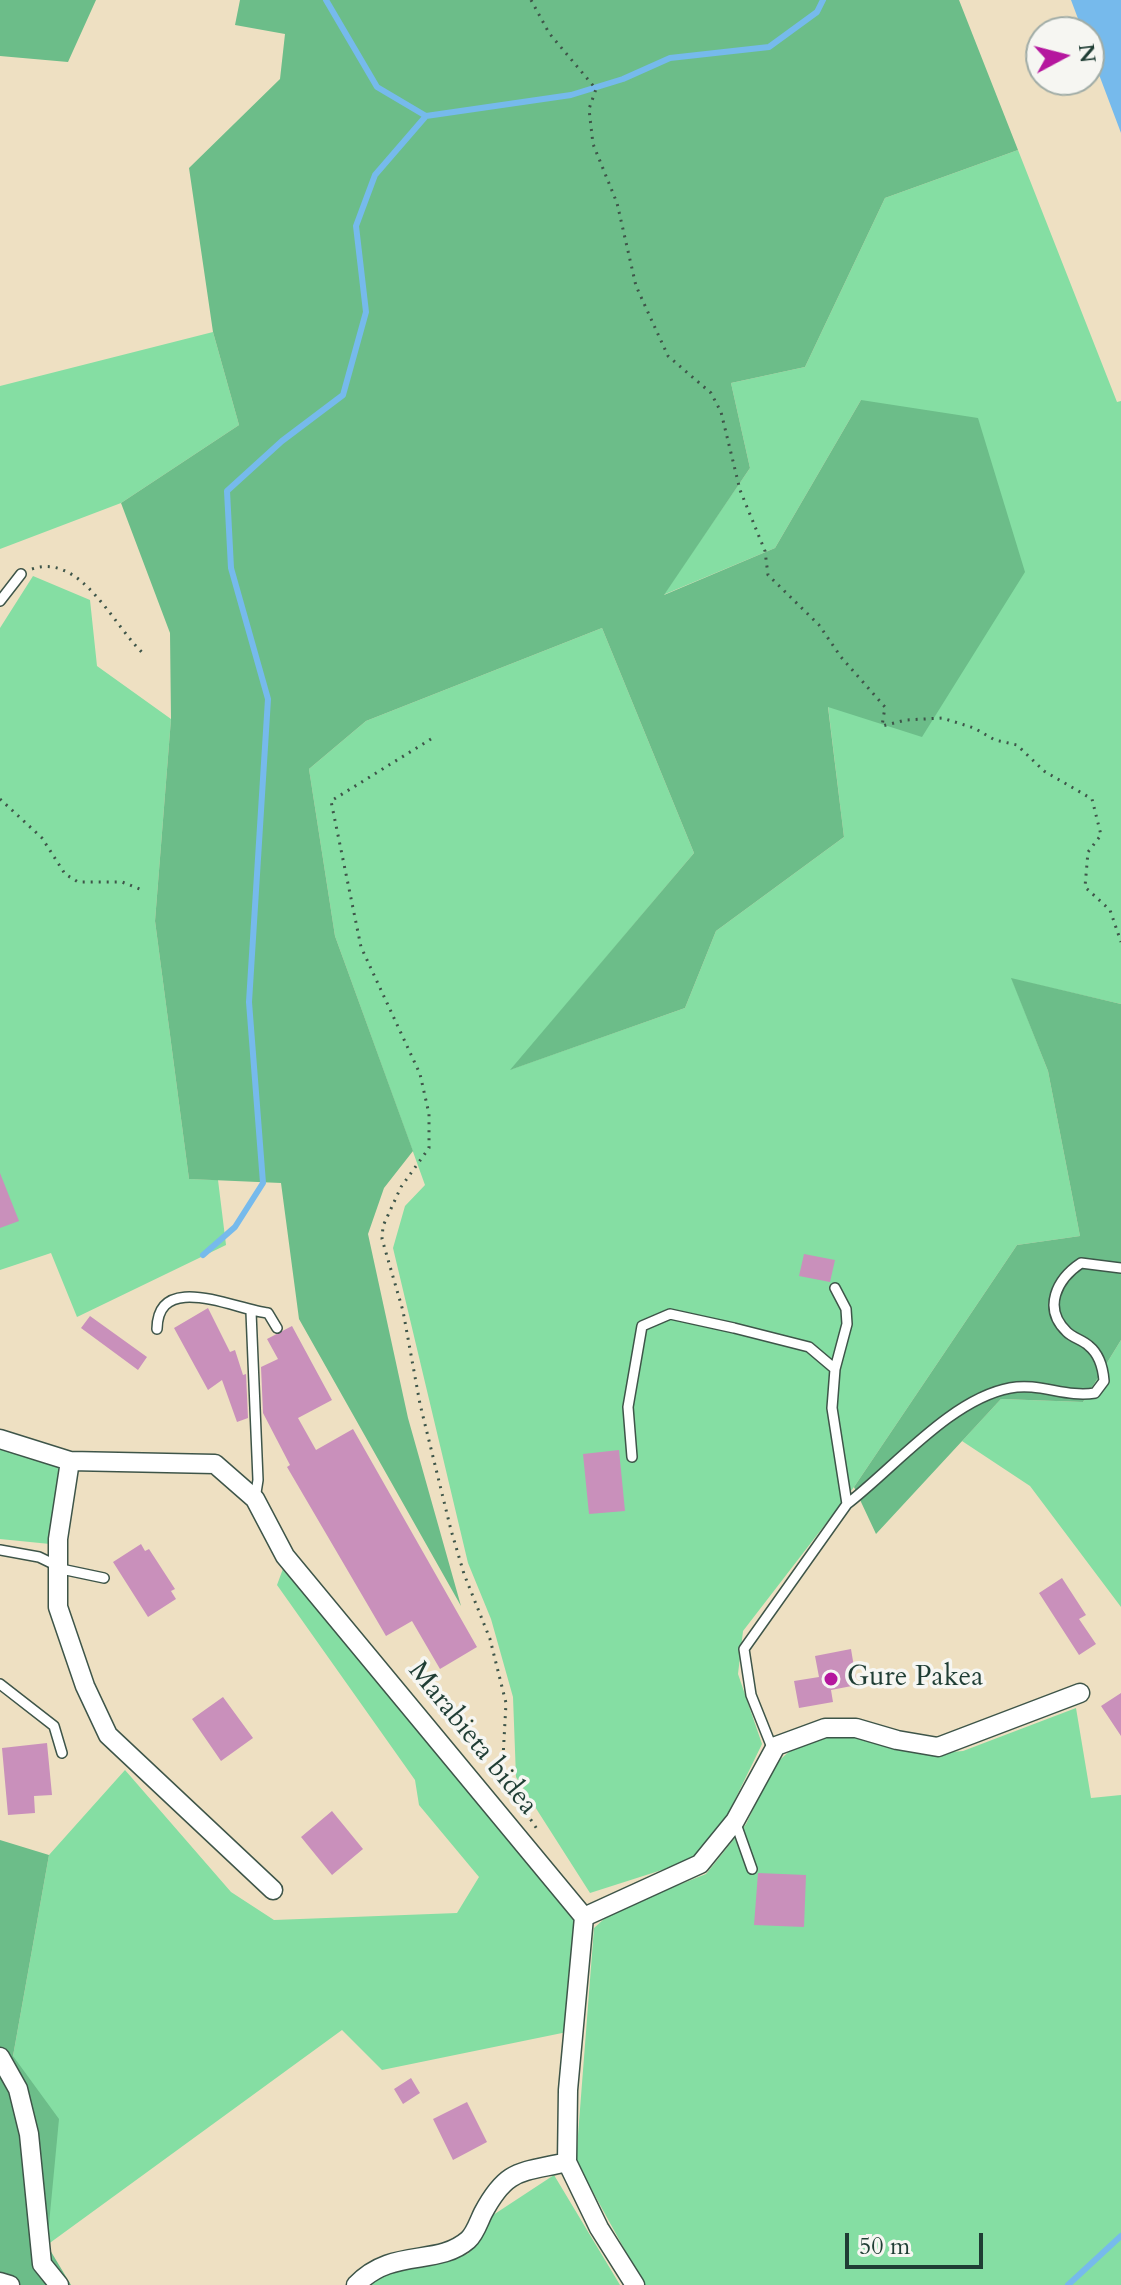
<!DOCTYPE html>
<html>
<head>
<meta charset="utf-8">
<style>
  body { margin:0 }
  #map { position:relative; width:1121px; height:2285px; overflow:hidden; background:#eee0c2; font-family:Cardo,serif }
  canvas { display:block }
  .north { position:absolute; left:1025px; top:16px; width:80px; height:80px; box-sizing:border-box; background:#f6f6f2; border:2px solid #a0aca6; border-radius:50%; rotate:83deg; font-size:22px; font-weight:700; line-height:32px; text-align:center; color:#1f3d34 }
  .north::after { content:''; display:block; margin:auto; width:28px; height:36px; background:#b5179e; clip-path:polygon(50% 0,100% 100%,50% 72%,0 100%) }
  .scale { position:absolute; left:845px; top:2233px; width:138px; height:36px; box-sizing:border-box; border:4px solid #1f3d34; border-top:0; padding-left:10px; font-size:24px; line-height:28px; white-space:nowrap; color:#1f3d34; -webkit-text-stroke:6px #f6f6f2; paint-order:stroke }
</style>
</head>
<body>
<div id="map">
<canvas width="1121" height="2285"></canvas>
<div class="north">N</div>
<div class="scale">50 m</div>
</div>
<script>
const g = document.querySelector('canvas').getContext('2d');
g.lineJoin = 'round';
function fill(path, color) {
  g.fillStyle = color;
  g.fill(path, 'evenodd');
}
function strokePath(path, color, width, dash) {
  g.strokeStyle = color;
  g.lineWidth = width;
  g.lineCap = dash ? 'butt' : 'round';
  g.setLineDash(dash || []);
  g.stroke(path);
}
function label(font, color, halo, rows, align = 'center') {
  g.font = font + ' Cardo,serif';
  g.lineWidth = 7;
  g.setLineDash([]);
  g.textBaseline = 'middle';
  g.strokeStyle = halo;
  g.fillStyle = color;
  for (const [text, x, y, turn = 0] of rows) {
    g.save();
    g.translate(x, y);
    g.rotate((+turn || 0) * Math.PI / 180);
    g.textAlign = isNaN(turn) ? turn : align;
    if (halo) g.strokeText(text, 0, 0);
    g.fillText(text, 0, 0);
    g.restore();
  }
}
fill(new Path2D(`
  M1018,150L1117,402L1121,401V1004L1012,979L1048,1071L1080,1236L1017,1245L854,1487L743,1631L738,1674L762,1744L727,1816L690,1861L590,1893L516,1777L513,1697L491,1619L468,1563L393,1248L405,1206L425,1185L335,936L309,769L366,721L602,628L694,853L512,1069L685,1008L716,931L844,837L828,706L861,400L775,548L663,595L750,468L731,383L805,367L885,198Z
  M213,332L239,425L121,503L0,549V386Z
  M33,576L90,600L97,666L171,719L155,921L189,1179L218,1180L226,1245L77,1317L51,1253L0,1270V628Z
  M1121,1340V1607L1030,1486L962,1441L1001,1399L1083,1402Z
  M0,1445L59,1468L50,1544L0,1539Z
  M284,1566L574,1920L567,2032L382,2070L342,2030L47,2245L13,2056L49,1855L125,1770L231,1892L274,1920L457,1913L479,1877L419,1805L415,1780L277,1585Z
  M1076,1708L1091,1798L1121,1795V2285H644L576,2161L594,1928L613,1911L706,1874L746,1824L775,1764L791,1750L831,1735L867,1738L928,1754L963,1751Z
  M554,2175L620,2285H364L399,2264L468,2254L487,2219Z`), '#85dea3');
fill(new Path2D(`
  M0,0H96L68,62L0,56Z
  M240,0H959L1018,150L885,198L805,367L731,383L750,468L664,595L775,548L861,400L978,418L1025,572L922,737L828,707L844,837L716,931L685,1008L510,1070L694,853L602,628L366,721L309,769L335,936L413,1151L384,1188L368,1234L408,1418L461,1606L299,1319L281,1183L189,1179L155,921L171,719L170,633L121,503L239,425L213,332L189,168L280,79L285,34L235,25Z
  M1011,978L1121,1004V1340L1083,1402L1001,1399L876,1534L854,1487L1017,1245L1080,1236L1048,1071Z
  M0,1840L49,1855L13,2056L59,2119L47,2245L71,2285H0Z`), '#6cbd89');
fill(new Path2D(`
  M1071,0H1121V133L1089,48V32H1083Z`), '#76baec');
strokePath(new Path2D(`
  M326,0L377,87L426,116L571,95L623,79L670,58L769,47L817,12L823,0
  M203,1255L235,1227L263,1183L249,1002L268,699L231,568L227,491L282,441L343,395L366,312L356,226L375,175L426,116
  M1068,2285L1121,2236`), '#76baec', 6);
fill(new Path2D(`
  M0,1173L19,1221L0,1228Z
  M804,1254L835,1260L830,1282L799,1276Z
  M208,1308L230,1352L235,1350L243,1375L246,1374L248,1418L237,1422L222,1380L208,1390L174,1328Z
  M90,1316L147,1357L138,1370L81,1328Z
  M292,1326L332,1400L298,1418L316,1450L353,1429L477,1647L440,1669L412,1621L386,1636L287,1467L290,1465L263,1413L261,1367L278,1359L267,1339Z
  M619,1450L625,1511L589,1514L583,1454Z
  M141,1544L145,1551L149,1549L175,1589L171,1591L176,1599L148,1617L113,1562Z
  M1062,1578L1086,1615L1079,1619L1096,1644L1079,1655L1039,1593Z
  M851,1649L857,1685L831,1690L833,1702L799,1708L794,1681L819,1677L815,1656Z
  M1121,1693V1736L1101,1706Z
  M223,1697L253,1738L221,1761L192,1719Z
  M47,1743L52,1795L34,1796L35,1813L8,1815L2,1748Z
  M332,1811L363,1849L332,1875L301,1837Z
  M758,1873L806,1875L804,1927L754,1925Z
  M411,2078L420,2093L403,2104L394,2089Z
  M467,2102L487,2142L453,2160L433,2119Z`), '#c990bb');
const lane = new Path2D(`
  M0,601L21,574
  M251,1312L258,1480L255,1499
  M157,1329C158,1270 236,1310 268,1313L277,1328
  M632,1457L628,1407L642,1326L670,1314L734,1328L809,1347L835,1369
  M847,1504C894,1468 951,1399 1010,1388C1039,1382 1066,1398 1095,1393L1104,1381C1103,1368 1100,1355 1089,1346C1083,1340 1073,1338 1067,1332C1042,1308 1057,1279 1081,1263L1121,1268
  M0,1550L39,1557L66,1570L104,1578
  M0,1684L54,1726L62,1753
  M773,1750L751,1695L744,1649L847,1504L832,1408L835,1369L847,1324L846,1309L835,1288
  M735,1821L752,1869`);
const street = new Path2D(`
  M0,1439L70,1461L215,1464L255,1499L285,1556L584,1917L568,2090L567,2162L599,2228L635,2285
  M70,1461L58,1539V1607L85,1686L108,1735L273,1890
  M584,1917L700,1864L735,1821L776,1746L825,1728H856L897,1740L938,1747L1080,1693
  M0,2057L18,2089L29,2134L42,2264L59,2285
  M0,2282L10,2285
  M356,2285C392,2247 437,2267 468,2240C475,2234 479,2221 483,2213C507,2168 520,2173 567,2162`);
strokePath(lane, '#3e5549', 12);
strokePath(street, '#3e5549', 21);
strokePath(new Path2D(`
  M531,0L549,33L596,89L589,109L593,144L617,203L636,286L668,356L711,393L721,412L740,490L765,551L768,575L819,625L841,657L885,707L882,726L906,720L942,718L974,728L995,740L1017,745L1044,771L1092,799L1101,835L1088,852L1085,887L1110,910L1121,942
  M32,569C82,552 114,628 145,655
  M431,739L331,801L361,947L420,1074L429,1114V1148L401,1187L383,1226L382,1239L403,1311L420,1404L451,1530L464,1574L490,1639L506,1703L502,1776L537,1829
  M0,799L42,838L65,874L78,882H122L142,890`), '#3e5549', 3, [2, 6]);
strokePath(lane, '#fff', 9);
strokePath(street, '#fff', 18);
for (const [x, y, r, color] of [
  [831,1679,8,"#b5179e"]
]) {
  const dot = new Path2D();
  dot.arc(x, y, r, 0, 2 * Math.PI);
  g.fillStyle = color;
  g.fill(dot);
  strokePath(dot, '#f6f6f2', 3);
}
label('28px', '#1f3d34', '#f6f6f2', [
  ["Gure Pakea",847,1679]
], 'left');
label('28px', '#1f3d34', '#f6f6f2', [
  ["Marabieta bidea",472,1739,51]
]);
</script>
</body>
</html>
